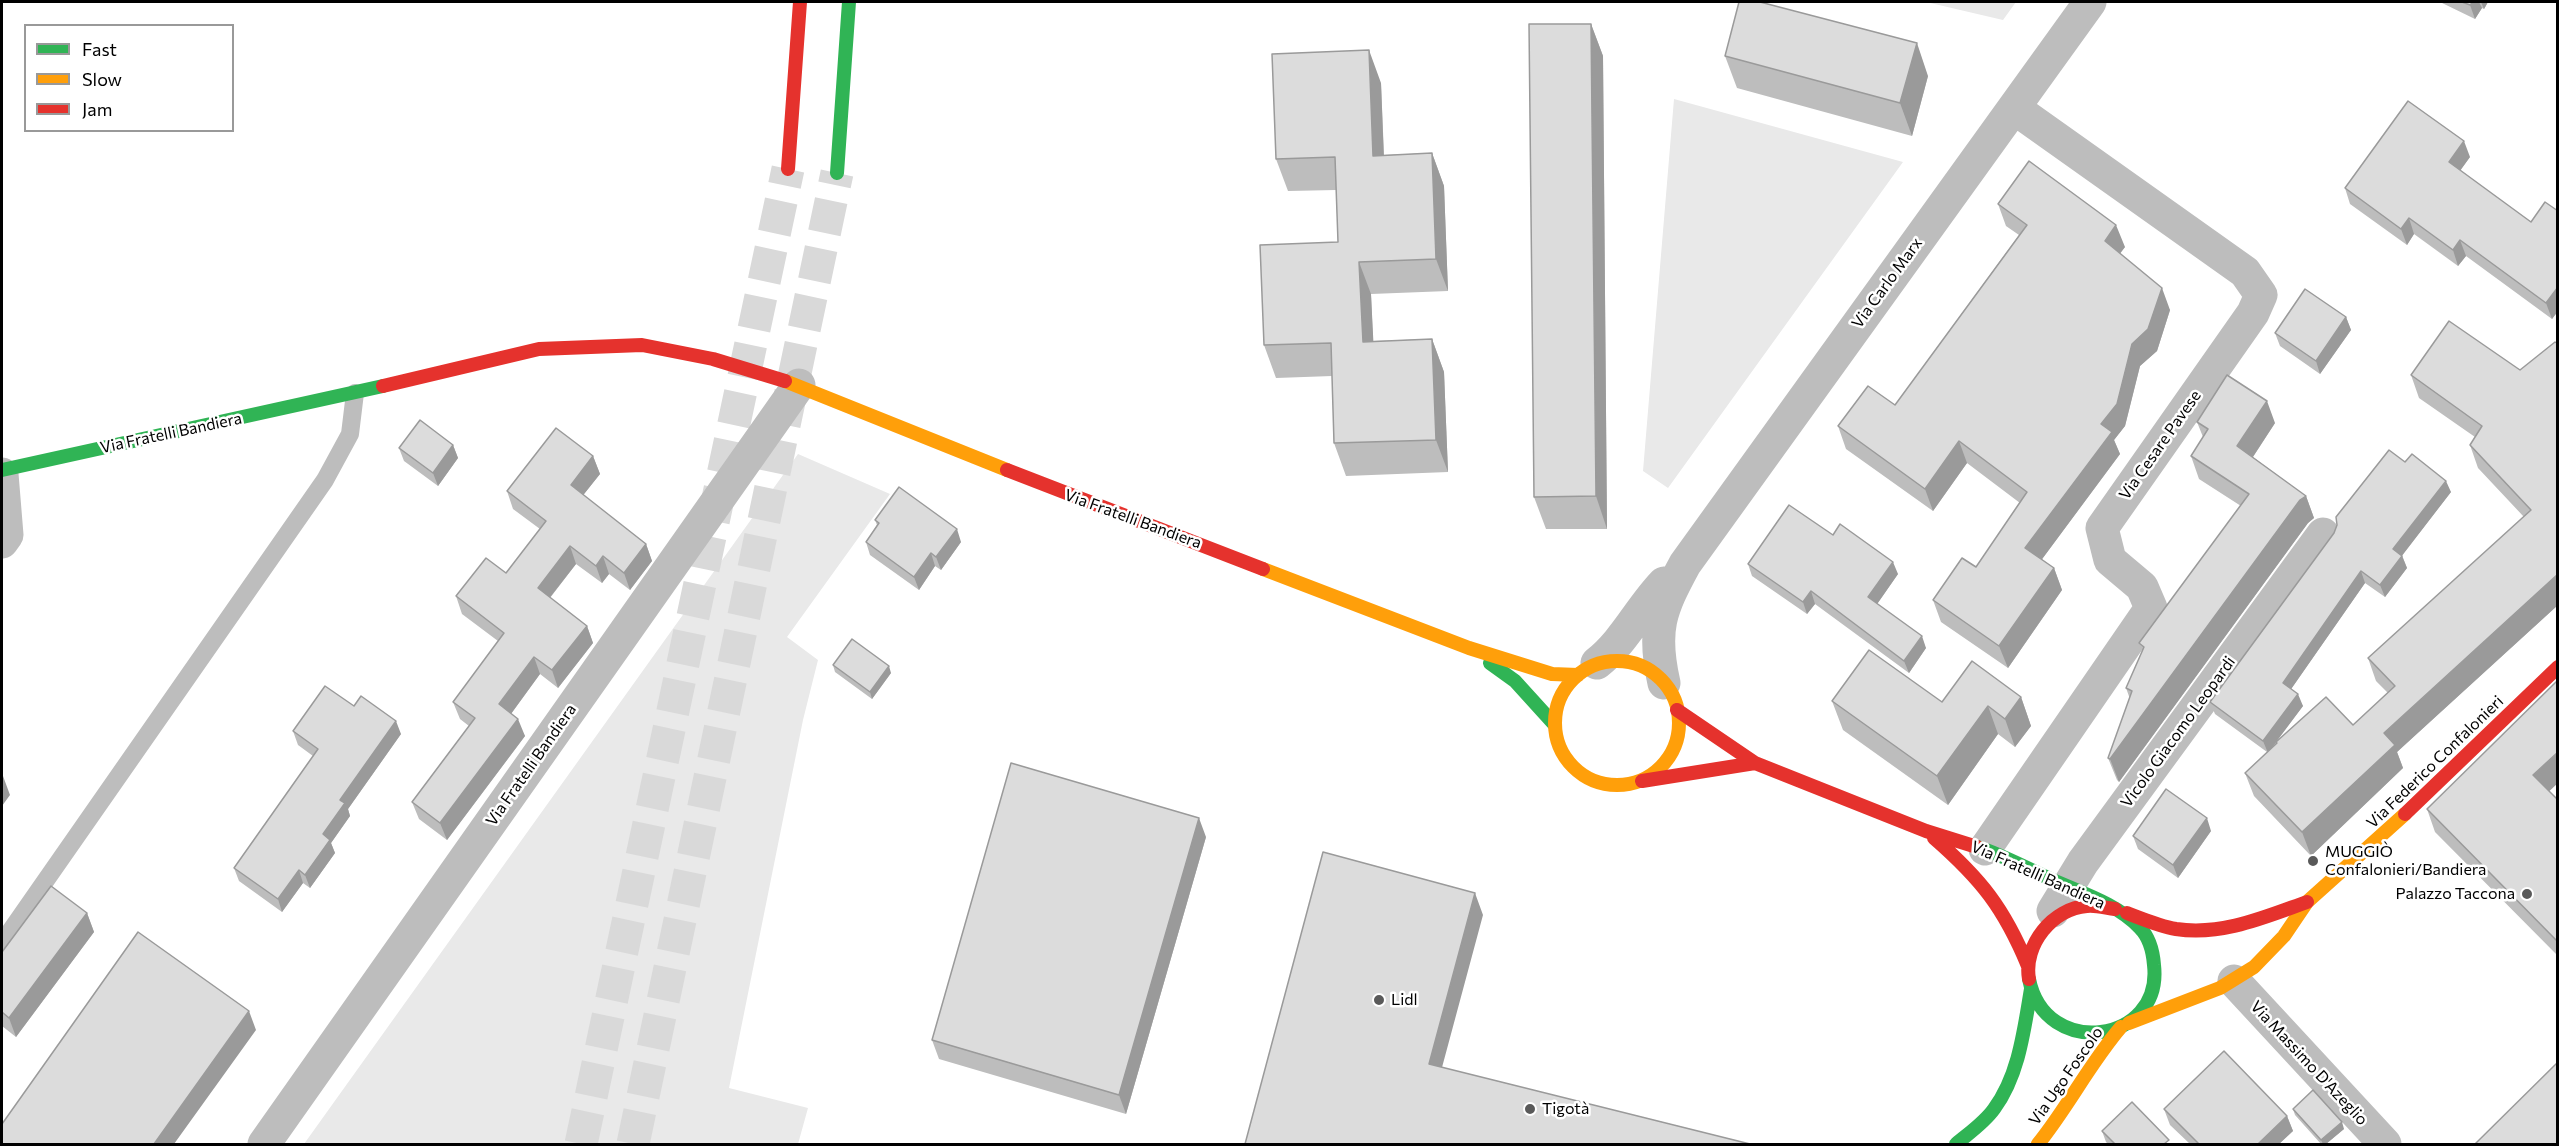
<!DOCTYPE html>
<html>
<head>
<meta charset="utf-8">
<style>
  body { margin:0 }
  #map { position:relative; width:2559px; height:1146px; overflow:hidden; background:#fff; font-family:Commissioner,sans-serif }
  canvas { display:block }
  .frame { position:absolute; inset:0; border:3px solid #000; pointer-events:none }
  .legend { position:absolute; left:24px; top:24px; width:210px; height:108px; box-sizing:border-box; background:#fff; border:2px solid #999; margin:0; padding:8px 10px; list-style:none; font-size:18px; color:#000 }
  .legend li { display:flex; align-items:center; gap:12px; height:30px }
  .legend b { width:30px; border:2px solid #999 }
</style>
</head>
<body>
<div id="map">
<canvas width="2559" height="1146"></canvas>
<div class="frame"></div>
<ul class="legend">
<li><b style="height:8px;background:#30b455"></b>Fast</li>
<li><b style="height:8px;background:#ff9f0a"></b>Slow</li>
<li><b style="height:8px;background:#e5322d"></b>Jam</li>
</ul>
</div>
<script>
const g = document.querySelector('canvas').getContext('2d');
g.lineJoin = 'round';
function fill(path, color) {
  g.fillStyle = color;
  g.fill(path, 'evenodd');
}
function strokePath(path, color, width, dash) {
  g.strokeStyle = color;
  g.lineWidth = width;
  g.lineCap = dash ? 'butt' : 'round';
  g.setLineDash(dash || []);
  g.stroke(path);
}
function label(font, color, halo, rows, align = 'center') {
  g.font = font + ' Commissioner,sans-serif';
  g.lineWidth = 5;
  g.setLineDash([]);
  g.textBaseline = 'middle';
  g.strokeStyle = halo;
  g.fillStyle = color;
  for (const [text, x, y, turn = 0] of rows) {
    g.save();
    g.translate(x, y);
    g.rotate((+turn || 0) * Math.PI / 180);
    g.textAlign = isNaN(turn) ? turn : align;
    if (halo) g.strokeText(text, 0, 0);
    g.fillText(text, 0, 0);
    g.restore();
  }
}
fill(new Path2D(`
  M1926,2H2016L2003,20Z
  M1674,99L1903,162L1668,488L1643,471Z
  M798,454L890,494L787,637L818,660L803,720L729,1088L808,1108L798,1144H304Z`), '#e9e9e9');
strokePath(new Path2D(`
  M581,1144L788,169
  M633,1144L837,173`), '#d9d9d9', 33, [33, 16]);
strokePath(new Path2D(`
  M2,943L325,480L350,434L355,393`), '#bdbdbd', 18);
strokePath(new Path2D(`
  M2,474L7,535L2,542
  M1597,663C1625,641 1639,609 1664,583
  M1664,683C1652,630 1660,610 1685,564L2090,2
  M1985,849L2151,608L2142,587L2110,560L2102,528L2253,313L2261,295L2245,272L2014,108
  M2053,911L2083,862L2323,534
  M2234,981L2385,1144
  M264,1144L799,385`), '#bdbdbd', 33);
strokePath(new Path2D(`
  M837,173L849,2
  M2,470L383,386
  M1490,663L1515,681L1554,724
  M1977,847C2000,854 2022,866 2044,876C2075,891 2116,902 2140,928C2149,937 2153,952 2154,965C2163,1044 2045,1060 2029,979
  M1956,1144C1969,1133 1984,1123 1994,1109C2019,1075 2024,1030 2031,989`), '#30b455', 14);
strokePath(new Path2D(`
  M785,381L1007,470
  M1263,569L1469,648L1552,674L1578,675
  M1555 723a62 62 0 1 1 124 0a62 62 0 1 1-124 0Z
  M2129,1023L2220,988L2254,967L2284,936L2307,902L2405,814
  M2038,1144C2068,1107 2090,1063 2121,1027`), '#ff9f0a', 14);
strokePath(new Path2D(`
  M788,169L800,2
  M383,386L539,349L642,345L713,359L785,381
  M1007,470L1263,569
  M1677,710L1755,763L1926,831L1977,847
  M1642,781L1755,763
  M2405,814L2558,667
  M1934,838C1981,879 2004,908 2028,966
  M2127,913C2143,919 2159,926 2176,929C2222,936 2265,917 2307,902
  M2029,979C2023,945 2053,908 2087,906C2096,905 2106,908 2115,909`), '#e5322d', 14);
fill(new Path2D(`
  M2440,2H2488L2484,9L2482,8L2475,19Z
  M1591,24L1603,56L1607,529H1546L1534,497Z
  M1725,56L1928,76L1912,136L1737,88Z
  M1381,83L1384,155L1432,153L1444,186L1448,291L1371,294L1373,341L1432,339L1444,372L1448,472L1346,476L1334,443L1332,376L1276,378L1264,345L1338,242L1336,190L1288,191L1276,159Z
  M2470,157L2460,170L2531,222L2558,211V311L2552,319L2466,256L2458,266L2414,234L2407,245L2350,204L2345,188Z
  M1998,204L2125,247L2120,253L2170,310L2157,351L2140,366L2125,426L2114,440L2120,454L2042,559L2054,568L2062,590L2008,668L1941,622L1933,600L1976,567L2020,503L1967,463L1933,511L1846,449L1838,426L1895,405L2019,235L2006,226Z
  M2346,317L2351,330L2320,374L2280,346L2275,333Z
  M2558,344V605L2397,752L2403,768L2311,856L2254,796L2245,773L2267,752L2215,714L2210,702L2405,462L2451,492L2402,555L2407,568L2385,597L2365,583L2291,689L2303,706L2276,741L2353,725L2388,693L2376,681L2368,658L2524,517L2478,468L2470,445L2475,437L2419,398L2411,375L2520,370Z
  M2197,422L2275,423L2253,457L2306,496L2314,518L2308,523L2119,782L2117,780L2108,758L2130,699L2126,688L2142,651L2139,643L2241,506L2199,479L2191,456L2203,437Z
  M453,445L458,458L438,486L404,461L399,448Z
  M593,456L600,474L583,495L646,544L652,561L630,590L609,574L602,583L576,564L550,598L587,626L593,643L558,688L540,674L511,714L525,736L447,840L419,819L412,802L469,726L460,719L453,702L498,641L462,614L456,596L506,573L540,529L513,509L507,491Z
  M875,520L961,542L941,570L935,566L919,590L870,555L866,542L877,525Z
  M1833,535L1898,574L1877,604L1926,648L1909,673L1815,604L1807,614L1752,576L1748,564Z
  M833,665L891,673L872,699L835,672Z
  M2021,697L2031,726L2015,747L1998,734L1948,805L1843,730L1832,701L1942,702Z
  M354,706L401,734L348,809L350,816L331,843L335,853L310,888L303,883L282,912L239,881L234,868L313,756L298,745L293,731Z
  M2549,791L2558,800V956L2435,832L2427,809Z
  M2211,831L2178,878L2138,849L2133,836Z
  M1206,837L1126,1114L939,1059L932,1040Z
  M87,913L94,932L16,1037L2,1026V952Z
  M2164,1109L2287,1116L2293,1131L2279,1144H2190L2170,1125Z
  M2293,1109L2344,1129L2326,1144H2321L2295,1115Z
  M2102,1131L2170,1144H2108L2106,1142Z`), '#bdbdbd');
fill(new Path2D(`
  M2473,2H2479L2482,8L2475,19L2470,5Z
  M2481,2H2488L2484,9Z
  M1591,24L1603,56L1607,529L1596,496Z
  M1917,43L1928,76L1912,136L1900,103Z
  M1369,50L1381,83L1385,188L1373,156Z
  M2464,141L2470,157L2455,178L2449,162Z
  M1432,153L1444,186L1448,291L1436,259Z
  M2409,218L2414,234L2407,245L2401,229Z
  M2116,225L2125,247L2113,263L2105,241Z
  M2460,240L2466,256L2458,266L2453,250Z
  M1359,262L1371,294L1375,374L1363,342Z
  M2558,287V311L2552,319L2546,303Z
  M2162,288L2170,310L2157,351L2140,366L2125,426L2114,440L2120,454L2034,570L2025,548L2101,424L2132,344Z
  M2346,317L2351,330L2320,374L2316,361Z
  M1432,339L1444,372L1448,472L1436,440Z
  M2267,401L2275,423L2245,469L2237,446Z
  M1959,441L1967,463L1933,511L1925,489Z
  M453,445L458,458L438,486L433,473Z
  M593,456L600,474L577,503L571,485Z
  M2446,481L2451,492L2398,561L2393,549Z
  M2306,496L2314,518L2308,523L2119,782L2110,759L2300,500Z
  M957,529L961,542L941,570L936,557Z
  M646,544L652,561L630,590L624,573Z
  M570,546L576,564L544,605L538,588Z
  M931,553L935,566L919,590L914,577Z
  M603,556L609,574L602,583L596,566Z
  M2402,556L2407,568L2385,597L2380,585Z
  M1893,562L1898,574L1873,610L1868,597Z
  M2054,568L2062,590L2008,668L1999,646Z
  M2361,571L2365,583L2287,695L2283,683Z
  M2558,574V605L2397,752L2403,768L2311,856L2302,832L2384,733Z
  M1811,591L1815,604L1807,614L1803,602Z
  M587,626L593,643L558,688L552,670Z
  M1922,636L1926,648L1909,673L1904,661Z
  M534,657L540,674L505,722L499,704Z
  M889,666L891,673L872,699L870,692Z
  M2298,694L2303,706L2268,753L2263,741Z
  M2021,697L2031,726L2015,747L2005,719Z
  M1988,706L1998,734L1948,805L1937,776Z
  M518,719L525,736L447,840L440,823Z
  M396,721L401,734L348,809L350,816L331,843L335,853L310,888L305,875L323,834L340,800Z
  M2558,752V783L2542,798L2533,775Z
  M3,776L10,795L2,806V777Z
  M1199,818L1206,837L1126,1114L1119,1095Z
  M2207,818L2211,831L2178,878L2173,865Z
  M299,870L303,883L282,912L278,899Z
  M1475,893L1483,915L1437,1086L1429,1064Z
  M87,913L94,932L16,1037L9,1018Z
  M249,1011L256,1030L174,1144H154Z
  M2287,1116L2293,1131L2279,1144H2258Z
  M2342,1122L2344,1129L2326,1144H2323L2321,1140Z`), '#9a9a9a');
const building = new Path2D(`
  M1739,2H1760L1917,43L1900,103L1725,56Z
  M2462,2H2473L2470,5Z
  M1529,24H1591L1596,496L1534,497Z
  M1369,50L1373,156L1432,153L1436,259L1359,262L1363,342L1432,339L1436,440L1334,443L1331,343L1264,345L1260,245L1338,242L1335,157L1276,159L1272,54Z
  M2408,101L2464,141L2449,162L2531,222L2545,202L2558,211V287L2546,303L2460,240L2453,250L2409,218L2401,229L2345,188Z
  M2029,161L2116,225L2105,241L2162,288L2148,329L2132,344L2117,404L2101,424L2112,432L2025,548L2054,568L1999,646L1933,600L1962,558L1976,567L2027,492L1959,441L1925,489L1838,426L1868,386L1895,405L2027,225L1998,204Z
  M2305,289L2346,317L2316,361L2275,333Z
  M2449,321L2520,370L2555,342L2558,344V574L2384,733L2395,745L2302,832L2245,773L2277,743L2276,742L2326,697L2353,725L2395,686L2368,658L2531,510L2470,445L2482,426L2411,375Z
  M2227,375L2267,401L2237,446L2306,496L2300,500L2110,759L2108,758L2132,691L2126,688L2144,647L2139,643L2249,494L2191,456L2208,429L2197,422Z
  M420,420L453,445L433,473L399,448Z
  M556,428L593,456L571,485L646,544L624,573L603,556L596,566L570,546L538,588L587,626L552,670L534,657L499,704L518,719L440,823L412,802L475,718L453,702L504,633L456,596L486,558L506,573L546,521L507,491Z
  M2389,450L2405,462L2412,454L2446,481L2393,549L2402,556L2380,585L2361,571L2283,683L2298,694L2263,741L2210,702L2334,533L2337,525L2336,517Z
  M899,487L957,529L936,557L931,553L914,577L866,542L879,523L875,520Z
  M1789,505L1833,535L1840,524L1893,562L1868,597L1922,636L1904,661L1811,591L1803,602L1748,564Z
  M852,639L889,666L870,692L833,665Z
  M1869,650L1942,702L1972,661L2021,697L2005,719L1988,706L1937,776L1832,701Z
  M2558,680V752L2533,775L2558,800V942L2427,809Z
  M325,686L354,706L361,696L396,721L340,800L345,803L323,834L330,840L305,875L299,870L278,899L234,868L318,749L293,731Z
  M1011,763L1199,818L1119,1095L932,1040Z
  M2166,789L2207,818L2173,865L2133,836Z
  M1323,852L1475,893L1429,1064L1750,1144H1245Z
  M51,886L87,913L9,1018L2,1012V952Z
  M138,932L249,1011L154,1144H2V1124Z
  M2224,1051L2287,1116L2258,1144H2199L2164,1109Z
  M2558,1062V1144H2475Z
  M2313,1090L2342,1122L2321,1140L2293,1109Z
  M2132,1102L2169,1140L2164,1144H2115L2102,1131Z`);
fill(building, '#dcdcdc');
strokePath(building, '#9a9a9a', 1.5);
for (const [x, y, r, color] of [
  [2313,861,6,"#595959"],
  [2527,894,6,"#595959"],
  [1379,1000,6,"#595959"],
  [1530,1109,6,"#595959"]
]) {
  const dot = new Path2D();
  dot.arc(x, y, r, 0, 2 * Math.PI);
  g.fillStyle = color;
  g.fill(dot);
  strokePath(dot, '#fff', 2);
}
label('16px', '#000', '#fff', [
  ["Via Carlo Marx",1887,283,-54],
  ["Via Fratelli Bandiera",171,433,-12],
  ["Via Cesare Pavese",2160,445,-55],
  ["Via Fratelli Bandiera",1133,519,20],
  ["Vicolo Giacomo Leopardi",2178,732,-54],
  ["Via Federico Confalonieri",2435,762,-44],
  ["Via Fratelli Bandiera",531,765,-55],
  ["Via Fratelli Bandiera",2038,875,24],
  ["Via Massimo D'Azeglio",2309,1063,47],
  ["Via Ugo Foscolo",2066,1076,-55]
]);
label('16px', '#000', '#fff', [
  ["MUGGIÒ",2325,852],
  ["Confalonieri/Bandiera",2325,870],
  ["Palazzo Taccona",2515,894,"right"],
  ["Lidl",1391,1000],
  ["Tigotà",1542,1109]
], 'left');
</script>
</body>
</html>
